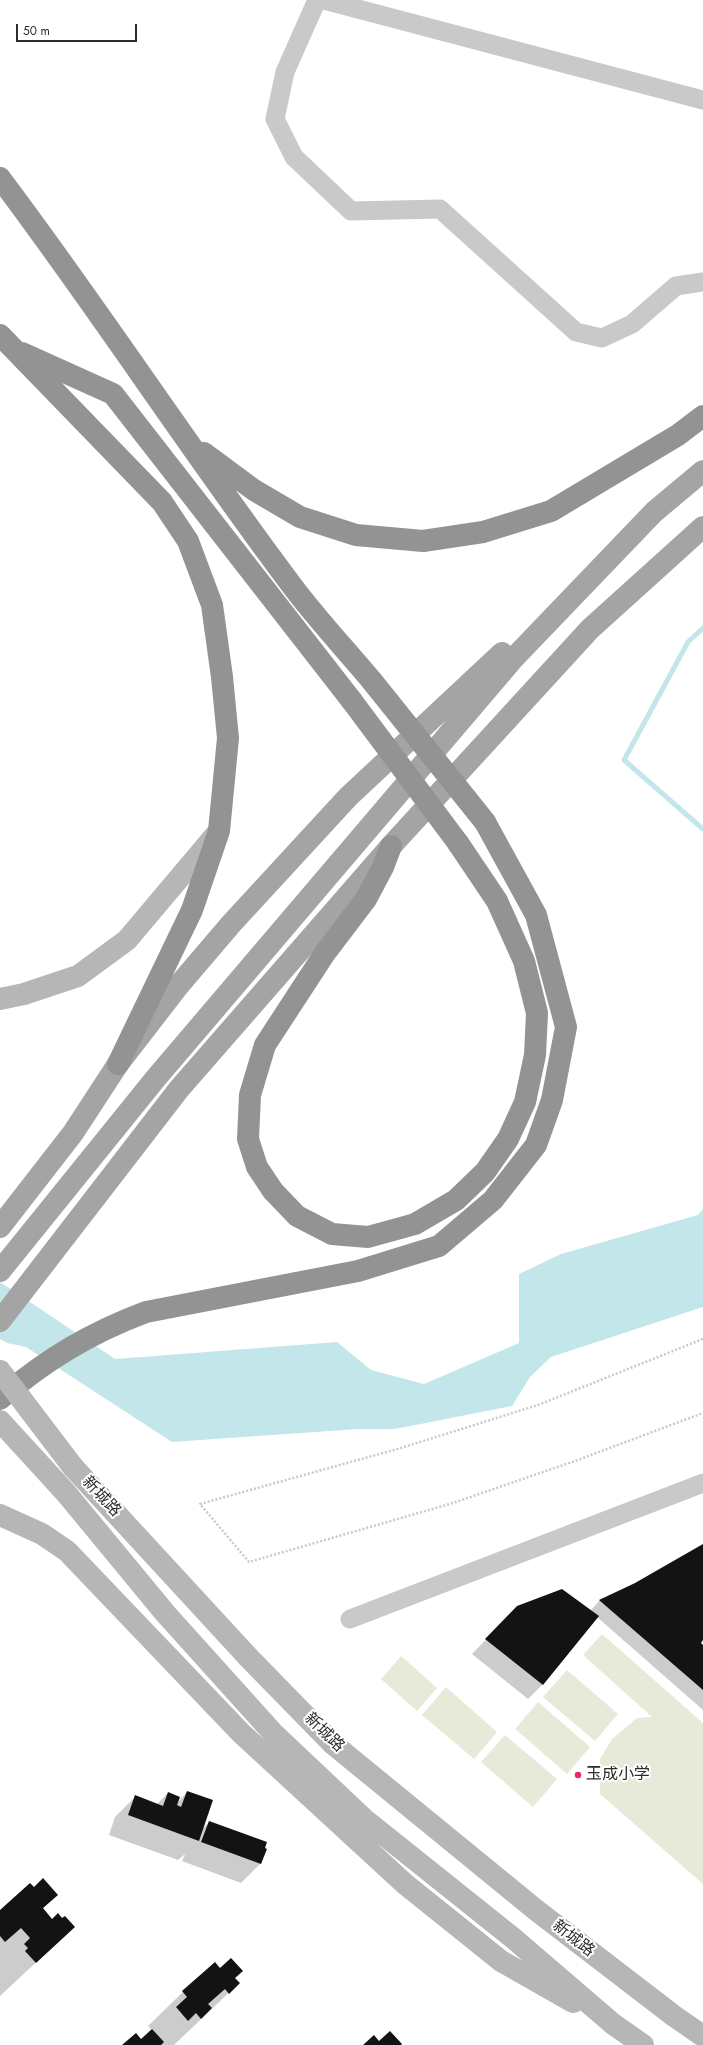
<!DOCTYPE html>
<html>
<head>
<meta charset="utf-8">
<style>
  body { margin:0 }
  #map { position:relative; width:703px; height:2045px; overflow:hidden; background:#fff; font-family:Jost,sans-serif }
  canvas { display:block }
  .scale { position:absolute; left:16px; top:24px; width:121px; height:18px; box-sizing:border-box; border:2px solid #2c2c2c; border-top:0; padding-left:5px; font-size:12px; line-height:14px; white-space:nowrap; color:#2c2c2c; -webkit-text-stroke:3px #fff; paint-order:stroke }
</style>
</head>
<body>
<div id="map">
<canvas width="703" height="2045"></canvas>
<div class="scale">50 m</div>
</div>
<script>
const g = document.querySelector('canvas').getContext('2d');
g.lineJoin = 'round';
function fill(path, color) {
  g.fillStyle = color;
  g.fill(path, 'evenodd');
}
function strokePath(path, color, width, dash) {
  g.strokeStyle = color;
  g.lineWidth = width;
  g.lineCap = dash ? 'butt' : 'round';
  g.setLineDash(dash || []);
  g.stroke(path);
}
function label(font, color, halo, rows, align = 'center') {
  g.font = font + ' Jost,"Noto Sans SC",sans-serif';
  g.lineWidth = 4;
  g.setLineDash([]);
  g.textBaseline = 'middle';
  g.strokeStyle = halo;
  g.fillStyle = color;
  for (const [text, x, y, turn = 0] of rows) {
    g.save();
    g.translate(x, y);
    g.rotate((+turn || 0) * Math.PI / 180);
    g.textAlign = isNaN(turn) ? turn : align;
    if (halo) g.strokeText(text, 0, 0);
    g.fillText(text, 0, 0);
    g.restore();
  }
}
fill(new Path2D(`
  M602,1634L703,1723V1884L600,1794V1759L612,1739L637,1718L652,1717L583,1655Z
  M401,1656L437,1688L417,1711L381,1679Z
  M567,1670L618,1714L595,1741L543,1697Z
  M446,1687L497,1732L474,1759L422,1715Z
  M538,1702L590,1747L567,1774L515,1729Z
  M505,1735L557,1779L533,1807L481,1762Z`), '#e7ead8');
fill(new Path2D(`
  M703,1209V1307L551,1357L530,1377L512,1406L395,1429H358L172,1442L26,1347L7,1343L0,1339V1282L115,1359L337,1342L371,1370L424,1384L519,1343V1274L561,1254L698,1215Z`), '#c3e6eb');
fill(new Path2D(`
  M703,1545V1639L700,1643L703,1646V1710L597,1617L542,1685L528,1699L472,1654L503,1622L590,1611L600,1600L636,1584Z
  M187,1792L202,1829L209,1822L261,1863L241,1883L182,1861L185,1854L178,1860L109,1835L115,1817L135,1797L157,1804L168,1793L177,1803Z
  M34,1888L57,1895L42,1909L52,1920L74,1927L0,1996V1912Z
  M220,1969L239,1983L174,2045H124L141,2041L152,2030L148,2026L183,1992Z`), '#0003');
strokePath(new Path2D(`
  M703,628L688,642L624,760L703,829`), '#c3e6eb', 5);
fill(new Path2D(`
  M703,1544V1640L701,1643L703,1645V1690L599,1600L635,1583Z
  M562,1589L599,1616L543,1685L485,1639L517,1606Z
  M187,1791L213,1800L199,1841L128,1815L135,1795L163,1806L168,1792L180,1797L177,1805L181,1807Z
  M209,1821L267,1842L265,1848L267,1849L261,1864L201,1842Z
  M43,1878L58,1895L43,1908L52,1919L58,1913L62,1918L65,1916L75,1927L36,1963L25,1951L28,1948L24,1944L30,1938L21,1928L5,1942L0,1936V1910L30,1883L34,1887Z
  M231,1958L243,1971L235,1978L240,1983L229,1994L225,1989L208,2004L212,2008L201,2019L196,2013L188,2021L176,2007L187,1997L182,1991L215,1962L220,1968Z
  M152,2029L164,2042L161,2045H122L136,2033L141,2039Z
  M390,2031L402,2044L401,2045H363L374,2035L379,2041Z`), '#131313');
strokePath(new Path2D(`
  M703,1339L538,1405L401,1448L200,1504L249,1562L453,1503L575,1461L703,1413`), '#c9c9c9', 2.5, [2, 2]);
strokePath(new Path2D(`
  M317,0L285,72L275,119L294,157L351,211L440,209L576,332L602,338L632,324L676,286L703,282
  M324,0L703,100
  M350,1619L703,1483`), '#c9c9c9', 19);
strokePath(new Path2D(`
  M0,999L24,994L78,976L127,940L218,832
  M0,1421L66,1493L165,1613L274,1734L364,1819L513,1938L613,2024L643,2045
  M73,1467L249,1658L333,1744L536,1910L674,2016L703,2036
  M0,1515L42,1534L67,1551L241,1733L405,1884L501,1961L573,2002`), '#b6b6b6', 22);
strokePath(new Path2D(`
  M0,1227L73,1133L118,1064L179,985L231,924L348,797L502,653
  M0,1271L156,1078L512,660L654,512L703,471
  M0,1321L179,1089L391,846L590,629L703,527`), '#a4a4a4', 22);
strokePath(new Path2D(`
  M0,178C101,312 192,453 293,587C317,619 346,650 372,681
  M0,335L162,502L188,541L212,605L222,677L228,738L219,831L192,910L118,1064
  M22,353L113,394L352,701
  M204,453L254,490L300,517L356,535L423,541L483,532L551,511L678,435L703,416
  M391,846L383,867L366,899L325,953L265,1045L250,1095L248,1139L257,1167L273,1191L297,1216L332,1234L368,1237L415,1224L456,1200L485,1172L508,1139L525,1102L535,1055L537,1013L524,961L497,901L458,843
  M0,1399C45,1360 90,1333 146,1312L358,1271L439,1246L493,1200L536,1145L552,1100L566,1027L536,915L485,822`), '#939393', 22);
strokePath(new Path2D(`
  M0,1371L73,1467`), '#b6b6b6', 22);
strokePath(new Path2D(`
  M372,681L485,822
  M352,701L458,843`), '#939393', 22);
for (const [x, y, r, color] of [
  [578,1775,4,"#ea2768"]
]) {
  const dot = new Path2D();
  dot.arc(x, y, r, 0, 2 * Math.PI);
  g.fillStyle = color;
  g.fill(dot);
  strokePath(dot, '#fff', 1.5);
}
label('16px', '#2c2c2c', '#fff', [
  ["新城路",101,1497,47],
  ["新城路",324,1733,44],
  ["新城路",573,1939,38]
]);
label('16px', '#2c2c2c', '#fff', [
  ["玉成小学",586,1775]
], 'left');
</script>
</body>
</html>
